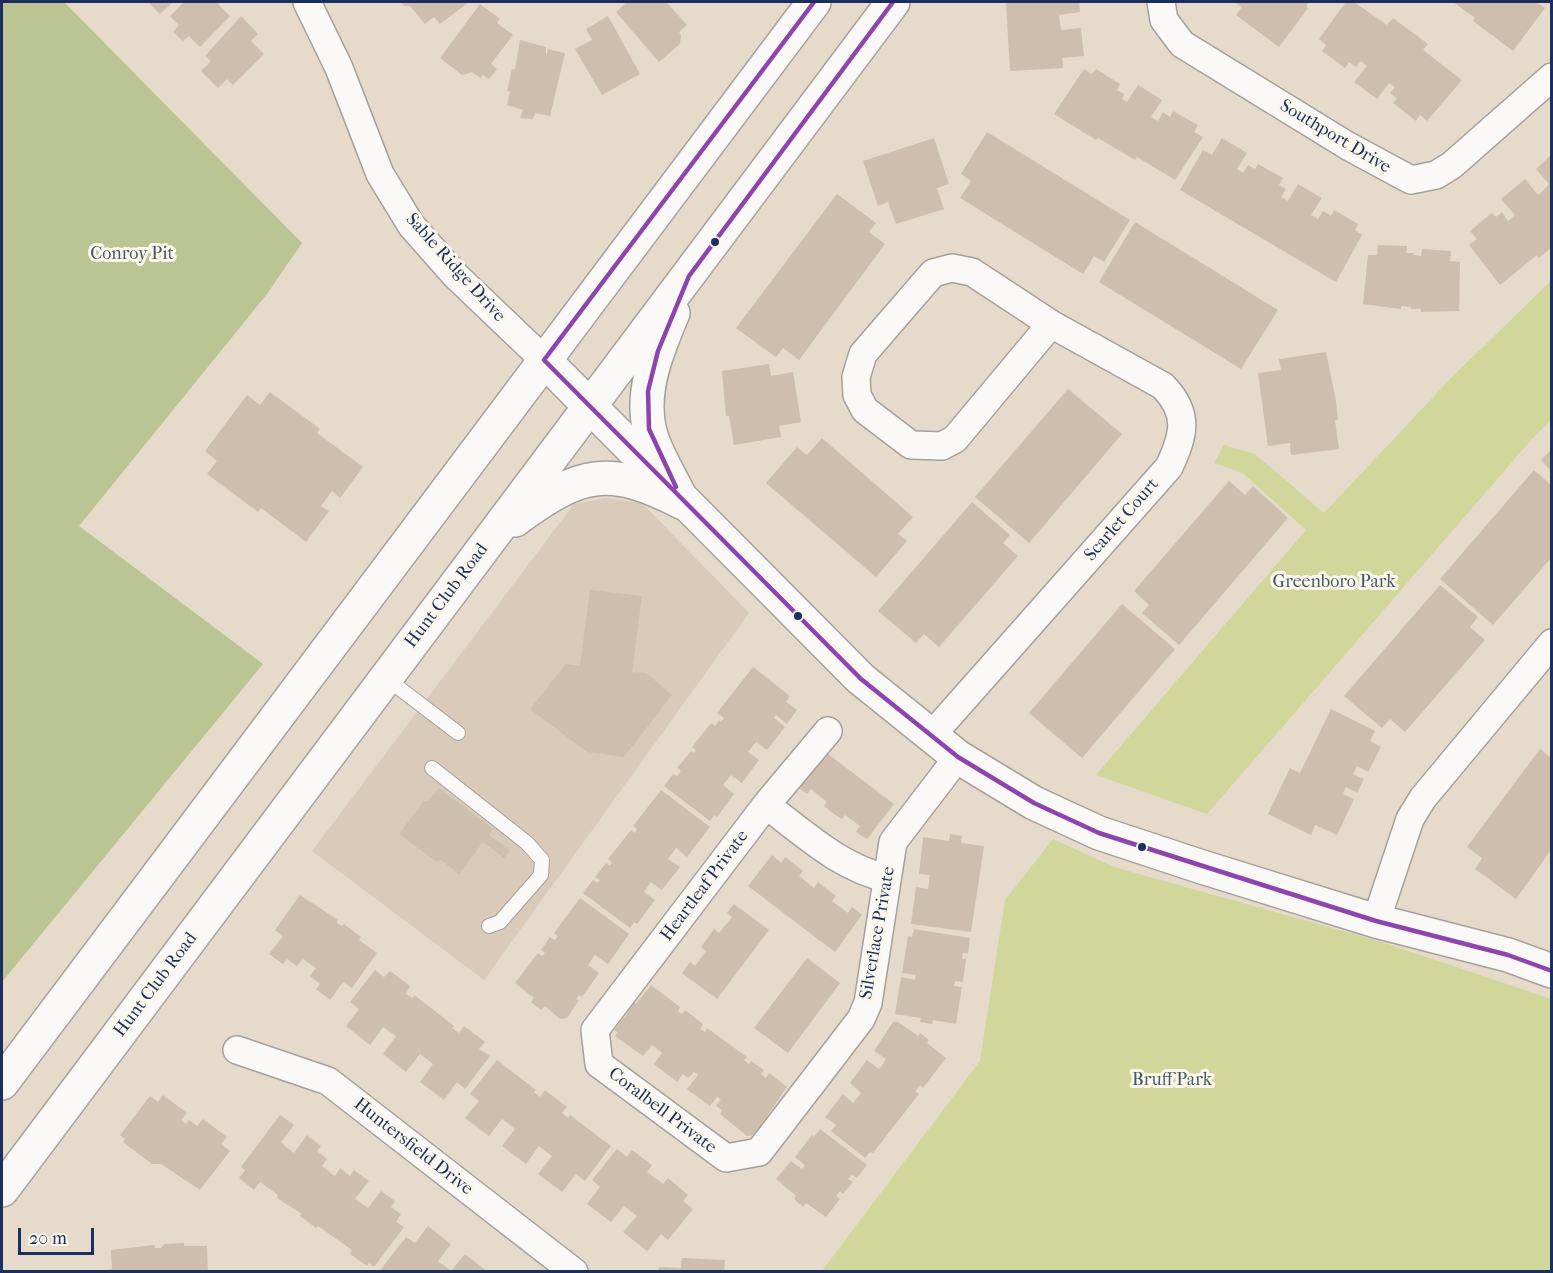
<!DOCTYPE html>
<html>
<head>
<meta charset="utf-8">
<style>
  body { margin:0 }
  #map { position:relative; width:1553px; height:1273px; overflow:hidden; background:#e6daca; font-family:"IM FELL French Canon",serif }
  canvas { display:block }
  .frame { position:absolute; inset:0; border:3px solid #1b2f5e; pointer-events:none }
  .scale { position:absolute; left:18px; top:1228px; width:76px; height:27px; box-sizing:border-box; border:3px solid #1b2f5e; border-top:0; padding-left:8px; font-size:18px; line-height:21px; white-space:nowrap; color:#1b2f5e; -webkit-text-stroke:4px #fbf7ec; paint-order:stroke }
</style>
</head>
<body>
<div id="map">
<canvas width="1553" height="1273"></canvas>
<div class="frame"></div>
<div class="scale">20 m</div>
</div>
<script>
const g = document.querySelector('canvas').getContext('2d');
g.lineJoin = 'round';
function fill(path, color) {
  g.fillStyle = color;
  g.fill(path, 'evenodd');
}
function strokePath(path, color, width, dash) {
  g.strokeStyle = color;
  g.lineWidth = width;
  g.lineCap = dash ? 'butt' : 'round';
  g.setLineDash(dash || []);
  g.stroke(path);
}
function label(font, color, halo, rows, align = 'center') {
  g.font = font + ' "IM FELL French Canon",serif';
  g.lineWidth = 6;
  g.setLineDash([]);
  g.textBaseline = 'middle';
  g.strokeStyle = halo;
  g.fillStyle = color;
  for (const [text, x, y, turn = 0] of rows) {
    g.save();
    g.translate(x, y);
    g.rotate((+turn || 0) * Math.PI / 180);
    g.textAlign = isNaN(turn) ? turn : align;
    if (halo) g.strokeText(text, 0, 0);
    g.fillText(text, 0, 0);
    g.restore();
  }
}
fill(new Path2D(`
  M606,498L642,503L749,613L484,980L312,851L574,504Z`), '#dacaba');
fill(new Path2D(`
  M1551,281V420L1531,440L1207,814L1096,775L1306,530L1243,473L1214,463L1224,445L1255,454L1324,513L1453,376Z
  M1053,839L1114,867L1382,942L1551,999V1271H822L980,1061L1005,900Z`), '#d1d69b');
fill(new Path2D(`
  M2,2H64L302,243L267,294L79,526L263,664L2,982Z`), '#bbc593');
fill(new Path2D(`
  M148,2H173L160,14Z
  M184,2H220L218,4L230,16L200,47L189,36L183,41L173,32L179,25L170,16Z
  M401,2H469L440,24L434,17L425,24L410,6H404Z
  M627,2H666L687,25L679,32L681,35L680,44L659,62L616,12Z
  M1006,2H1079L1080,12L1059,15L1060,23L1061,30L1081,28L1084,56L1062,58L1063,68L1010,71Z
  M1234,2H1309L1306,6L1308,8L1279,47L1236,15L1242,7Z
  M1346,2H1354L1387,25L1393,18L1428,44L1423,50L1462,80L1427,121L1420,115L1416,121L1393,103L1397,98L1390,93L1395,87L1389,83L1377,99L1354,82L1367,66L1361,61L1356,67L1349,62L1345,68L1322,51L1326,45L1319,39Z
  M1453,2H1536L1545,8L1513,51L1473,21L1475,18Z
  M480,4L500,19L497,23L513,35L491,64L497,69L489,79L483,75L481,78L472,72L462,75L440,58Z
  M241,16L258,34L251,41L264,54L233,85L227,79L218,88L201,71L211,61L205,56Z
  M608,16L640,74L602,95L575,49L592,40L586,29Z
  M520,40L546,47V57L548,49L565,53L550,116L535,113L533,119L520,118L523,110L507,105L510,92L507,91L512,69L515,70Z
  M1084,69L1092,74L1096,69L1120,84L1117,90L1124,94L1122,99L1127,102L1138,85L1162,100L1151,117L1158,121L1163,112L1170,117L1173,111L1198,125L1194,132L1203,137L1175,180L1137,157L1135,160L1098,138L1096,140L1054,114Z
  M987,132L1130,220L1104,262L1094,256L1083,274L960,198L971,181L961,174Z
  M934,138L949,184L937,188L944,209L896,224L888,202L878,206L863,161Z
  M1222,138L1247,153L1237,169L1243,173L1248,165L1255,169L1258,164L1283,178L1279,185L1286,189L1281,197L1288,201L1298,184L1322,198L1311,215L1318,219L1323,211L1331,216L1334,210L1358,224L1355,230L1362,235L1336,282L1180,190L1203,150L1212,155Z
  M1551,155V248L1539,258L1537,255L1500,285L1469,245L1477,239L1470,231L1492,213L1496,217L1502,212L1508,221L1515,215L1501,199L1525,179L1538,195L1543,191L1549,184L1536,169Z
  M837,194L876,223L869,232L885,244L799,360L783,348L776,357L736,328Z
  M1135,222L1278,310L1241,369L1099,282Z
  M1378,245L1407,246L1406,253H1414L1413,255L1421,256L1422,249L1451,251L1450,261L1460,262L1459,311L1421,312V309H1411V307L1401,306V309L1363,304L1368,255H1377Z
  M1326,352L1336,401L1338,420H1335L1339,449L1291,455L1290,443L1268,446L1258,373L1281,370L1279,359Z
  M769,364L771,376L793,372L801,422L779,426L781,437L734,445L729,416H726L722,371Z
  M1068,389L1122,434L1029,543L975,497Z
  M270,392L320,429L317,433L363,467L340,498L332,491L321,506L329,511L306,542L261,508L258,512L207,474L217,461L205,451L247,395L260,405Z
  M822,438L913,517L898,534L907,541L876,577L766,483L797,447L807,455Z
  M1551,450V471L1541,460Z
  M1534,470L1551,485V558L1493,625L1440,579Z
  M1229,481L1245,495L1253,486L1288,518L1179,645L1142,613L1149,605L1134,591Z
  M972,502L1010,535L1003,543L1018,556L939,647L924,634L916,643L878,611Z
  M1440,585L1478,617L1470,627L1485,640L1405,732L1390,719L1382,728L1344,696Z
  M590,590L642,596L632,672L646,673L672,695L624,757L587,752L530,709L566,664L580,666Z
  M1122,604L1175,649L1082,758L1029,713Z
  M753,667L790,696L786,702L797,710L787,724L776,715L774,718L785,727L767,750L756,742L748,752L759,760L742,783L731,775L723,785L734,794L717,817L714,815L710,821L664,786L673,774L677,776L681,771L677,768L691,751L694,753L696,750L692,747L711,723L715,726L719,720L721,722L724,718L717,713Z
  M1331,709L1375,731L1370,741L1381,747L1368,772L1357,766L1353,774L1364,779L1357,793L1346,787L1343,794L1354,799L1337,835L1315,825L1311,835L1268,814L1290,768L1300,773Z
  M1540,749L1551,758V850L1516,899L1475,869L1482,858L1467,847Z
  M824,751L894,804L867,839L856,832L860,826L845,815L842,819L834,814L824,806L827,802L811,789L807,794L797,787Z
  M439,788L493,829L489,835L510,850L504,858L483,842L459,874L441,860L437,862L399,834L424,801H428Z
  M661,790L710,827L687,857L676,848L668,859L680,867L662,890L651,882L644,892L655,900L637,924L634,922L630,928L583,893L593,880L597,883L600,880L595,877L606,863L610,866L612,862L608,859L631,830L635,833L637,829L633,826Z
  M950,834L962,836L961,843L984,846L971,932L911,924L916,887L928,889L930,875L919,874L923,837L949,841Z
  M772,855L781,863L785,857L803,871L799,876L814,888L818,882L836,896L832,901L848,913L852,907L862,915L835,952L748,886Z
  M300,895L338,920L337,923L342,926L344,924L361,937L359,940L377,953L352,988L343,982L330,1000L316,989L320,984L310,976L316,968L313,966L303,959L297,966L287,959L283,964L269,954L283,936L275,930Z
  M580,898L629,934L608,964L595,955L588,965L599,973L582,997L579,995L576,999L579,1000L567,1018L560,1019L545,1006L541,1010L531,1002L534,998L515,983L538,953L542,956L545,953L541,950L550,937L555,940L558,936L554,933Z
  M734,904L769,930L717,999L682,973L690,962L695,966L706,951L701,947L714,929L719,933L732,917L727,913Z
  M914,929L970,938L968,954L963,953L962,958L966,959L963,982L955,981L954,986L962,987L956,1024L933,1020L932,1024L920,1022L921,1018L895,1014L901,977L915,980L916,975L902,973L908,936L912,937Z
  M807,958L840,983L788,1053L754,1028Z
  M375,970L384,977L390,971L410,986L406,994L413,998L414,995L435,1011L454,1026L452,1028L459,1033L464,1026L485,1042L479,1049L490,1056L465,1089L457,1082L444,1100L420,1082L433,1064L420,1054L406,1072L383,1054L396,1036L383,1027L370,1045L346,1026L359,1009L350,1002Z
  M651,985L680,1007L678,1011L682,1014L685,1010L703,1024L700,1029L705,1032L707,1028L747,1057L744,1060L749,1064L751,1061L764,1070L761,1074L766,1078L769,1073L787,1087L754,1135L747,1136L720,1114L722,1110L716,1106L721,1099L717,1097L710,1106L687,1089L698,1075L694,1072L688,1078L683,1074L677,1082L654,1064L662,1053L652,1045L643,1056L615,1036L618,1032L614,1030L628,1013L626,1011L633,1002L636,1004Z
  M893,1022H898L918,1036L920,1033L929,1040L927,1043L946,1058L923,1088L920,1085L915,1092L919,1094L873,1153L870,1152L865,1158L831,1131L836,1125L825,1117L843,1094L853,1103L858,1097L861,1093L850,1083L867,1060L879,1069L883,1064L886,1059L874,1051Z
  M497,1060L536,1090L534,1092L540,1097L545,1090L567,1107L562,1113L568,1118L570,1115L611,1146L585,1181L576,1174L562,1192L538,1174L552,1156L544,1150L539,1146L526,1164L502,1146L515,1129L502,1119L489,1136L465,1118L479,1101L470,1094Z
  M163,1095L187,1113L181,1120L186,1124L189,1120L197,1126L203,1119L227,1137L221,1144L230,1151L200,1190L161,1164H152L123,1142L125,1139L120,1135L150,1096L158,1102Z
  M280,1115L294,1125L281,1142L286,1147L294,1153L307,1135L321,1146L317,1151L327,1159L322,1166L332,1174L335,1176L340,1168L350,1176L354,1170L369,1181L355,1199L368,1208L381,1191L395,1201L391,1207L401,1214L396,1222L404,1227L374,1267L369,1263L367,1266L350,1254L352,1250L318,1226L316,1228L300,1216L302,1214L277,1198L278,1195L260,1182L254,1190L239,1178L245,1170L241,1167Z
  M820,1129L867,1165L857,1178L852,1175L848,1179L853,1182L843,1194L840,1191L836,1196L840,1199L826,1217L806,1203L803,1207L794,1199L796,1196L776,1179L791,1161L802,1169L805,1165L795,1157L812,1135L814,1137Z
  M617,1149L627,1157L632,1150L652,1165L647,1172L663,1184L668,1178L688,1195L683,1201L693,1209L668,1240L661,1234L647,1251L623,1232L637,1216L624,1206L611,1222L587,1204L600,1187L592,1180Z
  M428,1226L451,1244L438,1261L451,1271L465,1254L488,1272H384L381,1269L406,1237L415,1243Z
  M184,1243V1246H207L208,1272H100L112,1269L111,1250L154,1245L155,1248H161L164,1244Z
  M682,1258L725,1260L724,1272H658L659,1267L681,1268Z`), '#cebead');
const service = new Path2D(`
  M386,678L458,733
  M432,768L527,843L542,860L541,875L500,922L489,926`);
const minor = new Path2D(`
  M307,2L339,68L380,174L411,225L456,276L544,360
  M1161,2L1164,20L1182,44L1348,146L1411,180L1436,175L1452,165L1552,77
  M828,731L766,805L595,1030L599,1064L726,1158L759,1152L861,1019L868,1003L893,842L958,757
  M931,736L1169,467C1184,435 1190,414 1163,386L1051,324L972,272L952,268L933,273L863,354L856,377L857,395L865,410L911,445L942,446L955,439L1051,324
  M766,805C804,833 840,868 887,878
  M1376,921L1410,819L1423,798L1552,643
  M237,1050L328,1081L574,1272`);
const tertiary = new Path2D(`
  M544,360L861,679L958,757L1034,803L1099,833L1202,867L1376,921L1508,955L1552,971`);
const primary = new Path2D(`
  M673,313C656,353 636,400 654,444C662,464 674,483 683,503
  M515,520C581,471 609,465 683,503
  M2,1083L814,2
  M2,1190L893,2`);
strokePath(service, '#a5a09c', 16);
strokePath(minor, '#a5a09c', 30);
strokePath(tertiary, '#a5a09c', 36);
strokePath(primary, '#a5a09c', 36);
strokePath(service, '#fbf9f7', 14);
strokePath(minor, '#fbf9f7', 27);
strokePath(tertiary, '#fbf9f7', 33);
strokePath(primary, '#fbf9f7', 33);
strokePath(new Path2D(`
  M814,2L544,360L861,679L958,757L1034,803L1099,833L1376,921L1508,955L1552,971
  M676,487L649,429L648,391L658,351L689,276L893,2`), '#8e44ad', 4.5);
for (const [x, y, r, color] of [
  [715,242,5,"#1b2f5e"],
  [798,616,5,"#1b2f5e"],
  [1142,847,5,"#1b2f5e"]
]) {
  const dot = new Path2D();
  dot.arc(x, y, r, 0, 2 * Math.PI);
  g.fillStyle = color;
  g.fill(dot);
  strokePath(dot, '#fbf7ec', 2);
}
label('18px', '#1b2f5e', '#fbf7ec', [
  ["Southport Drive",1335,137,31],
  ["Sable Ridge Drive",455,268,48],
  ["Scarlet Court",1122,520,-49],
  ["Hunt Club Road",447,596,-53],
  ["Heartleaf Private",705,886,-53],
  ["Silverlace Private",878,933,-80],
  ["Hunt Club Road",156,985,-53],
  ["Coralbell Private",662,1111,37],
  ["Huntersfield Drive",413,1147,38]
]);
label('18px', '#445864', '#fbf7ec', [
  ["Conroy Pit",132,255],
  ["Greenboro Park",1334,583],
  ["Bruff Park",1172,1081]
]);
</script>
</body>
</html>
